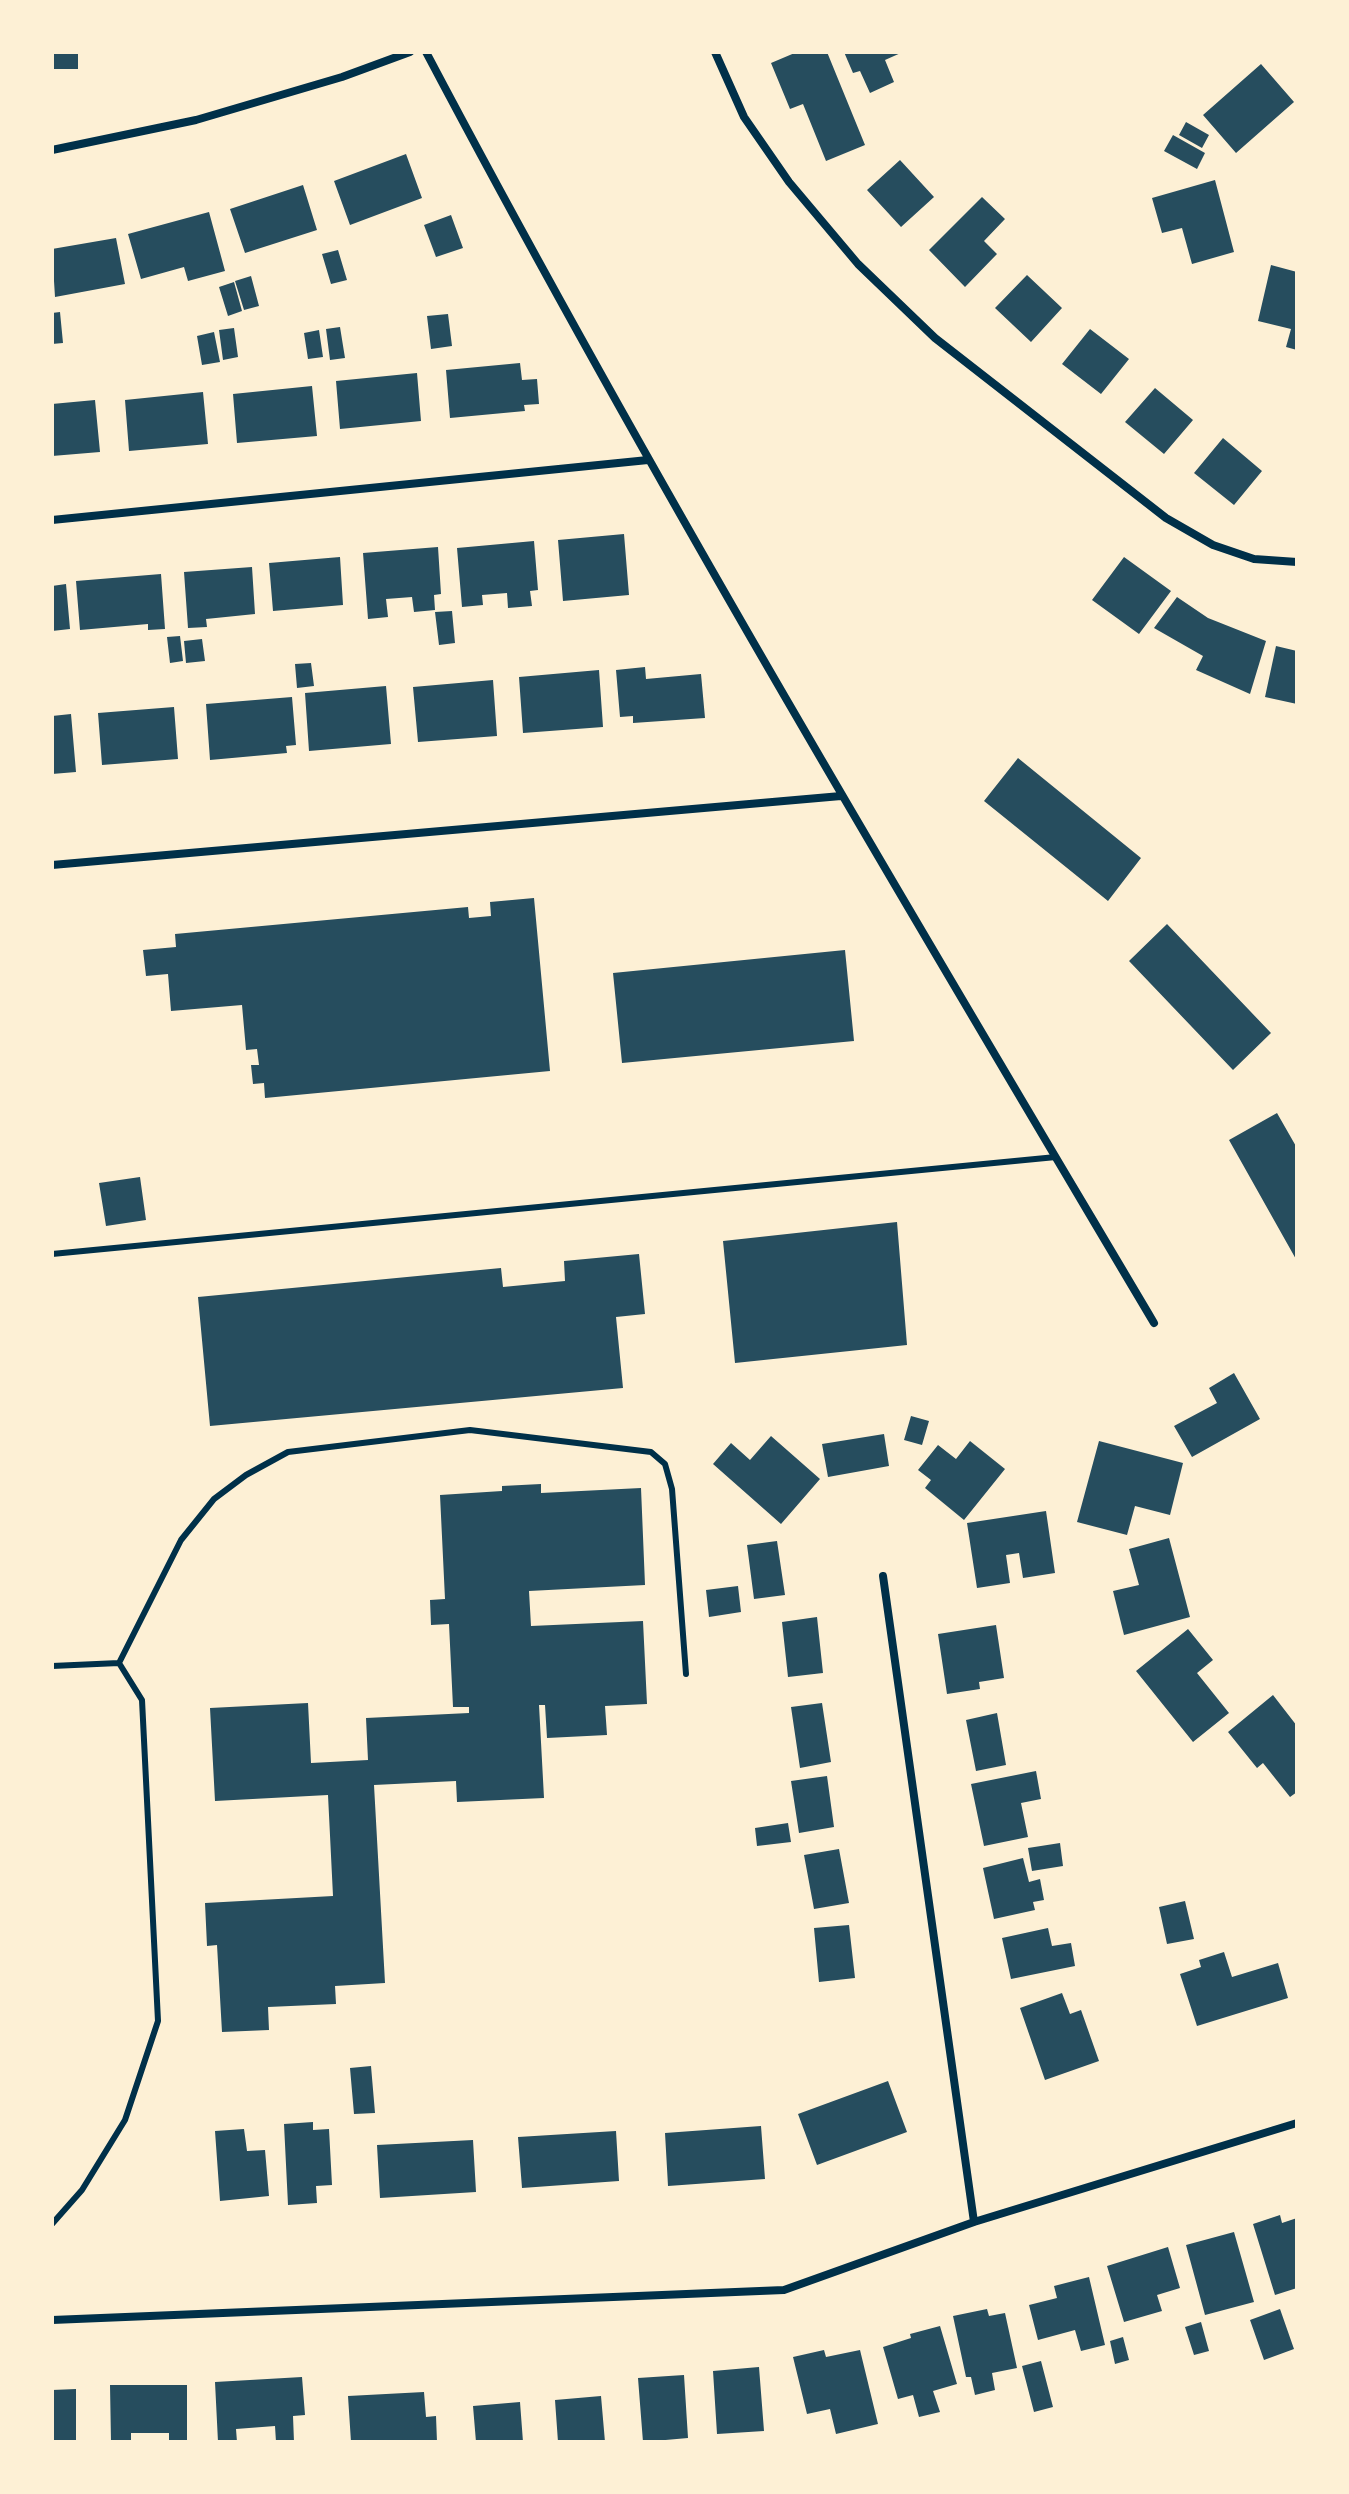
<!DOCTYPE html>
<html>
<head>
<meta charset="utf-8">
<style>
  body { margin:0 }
  #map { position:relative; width:1349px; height:2494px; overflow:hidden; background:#fdf0d5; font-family:"Source Sans 3",sans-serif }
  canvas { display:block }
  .frame { position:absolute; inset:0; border:54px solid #fdf0d5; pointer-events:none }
</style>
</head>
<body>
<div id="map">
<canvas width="1349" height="2494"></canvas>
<div class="frame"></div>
</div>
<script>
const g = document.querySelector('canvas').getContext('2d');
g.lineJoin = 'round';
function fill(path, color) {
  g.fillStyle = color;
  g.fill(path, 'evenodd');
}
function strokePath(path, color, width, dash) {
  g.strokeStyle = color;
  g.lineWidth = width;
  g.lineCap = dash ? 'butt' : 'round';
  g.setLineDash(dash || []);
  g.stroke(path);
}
fill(new Path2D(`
  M52,52H78V69H52Z
  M797,52H827L865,145L826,161L803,104L790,109L771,63Z
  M844,52H903L885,60L894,82L870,93L860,71L853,73Z
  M1261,64L1294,102L1236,153L1203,115Z
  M1186,122L1209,135L1202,148L1179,135Z
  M1173,135L1205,153L1197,169L1164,151Z
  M406,154L422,198L350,225L334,181Z
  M900,160L934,197L901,227L867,190Z
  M1215,180L1234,252L1192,264L1182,228L1162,233L1152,198Z
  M303,185L317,230L245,253L230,209Z
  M982,197L1005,219L984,241L997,254L965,287L929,250Z
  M209,212L225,271L188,281L184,267L141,279L128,234Z
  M451,215L463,248L436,257L424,225Z
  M116,238L125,284L55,297L52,249Z
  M338,250L347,280L331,284L322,254Z
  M1271,265L1297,272V350L1286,347L1291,329L1258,321Z
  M1027,275L1062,308L1031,342L995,308Z
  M251,276L259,306L244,310L235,281Z
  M234,282L242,311L228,316L219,287Z
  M60,312L63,343L52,344V313Z
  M448,314L452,346L431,349L427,316Z
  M340,327L345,358L330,360L326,329Z
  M234,328L238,357L223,360L219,330Z
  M1090,329L1129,359L1101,394L1062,364Z
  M319,330L323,357L308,359L304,333Z
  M214,332L220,362L202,365L197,336Z
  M520,363L522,380L537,379L539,404L524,405L525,411L450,418L446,370Z
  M417,373L421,421L340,429L336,381Z
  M312,386L317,436L237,443L233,394Z
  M1155,388L1193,420L1164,454L1125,422Z
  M203,392L208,444L129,451L125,400Z
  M95,400L100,452L52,456V404Z
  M1223,438L1262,471L1234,505L1194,473Z
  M624,534L629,595L563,601L558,540Z
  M534,541L538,590L530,591L532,606L508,608L507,593L482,595L483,605L462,607L457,548Z
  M438,547L441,594L434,595L435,610L414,612L412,597L386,599L388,617L368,619L363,553Z
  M340,557L343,605L273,611L269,563Z
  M1124,557L1171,591L1139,634L1092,600Z
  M252,567L255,614L206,619L207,627L188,628L184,572Z
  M161,574L165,629L148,630V624L80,630L76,581Z
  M66,584L70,629L52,631V586Z
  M1177,597L1208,618L1266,641L1250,694L1196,670L1203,656L1154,628Z
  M452,611L455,643L439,645L435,612Z
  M180,636L183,661L170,663L167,637Z
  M202,639L205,661L186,663L184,641Z
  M1276,646L1297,651V704L1265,697Z
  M311,663L314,686L297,688L295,664Z
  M645,667L646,679L701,674L705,718L633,723V716L620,717L616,670Z
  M599,670L603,727L523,733L519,677Z
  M493,680L497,736L418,742L413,687Z
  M386,686L391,744L309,751L305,693Z
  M292,697L296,745L286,746L287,753L210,760L206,704Z
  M174,707L178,759L102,765L98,713Z
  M71,714L76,772L52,774V716Z
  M1018,758L1141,858L1108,901L984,801Z
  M534,898L550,1071L265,1098L264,1083L253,1084L251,1065H259L257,1049L246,1050L242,1005L171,1011L168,974L146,976L143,950L176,947L175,934L468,907L469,918L491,916L490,902Z
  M1167,924L1271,1033L1233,1070L1129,961Z
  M845,950L854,1041L622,1063L613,973Z
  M1277,1113L1297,1148V1261L1229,1140Z
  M140,1177L146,1220L106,1226L99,1183Z
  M897,1222L907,1345L735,1363L723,1241Z
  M639,1254L645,1314L616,1317L623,1388L210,1426L198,1297L501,1268L503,1287L565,1281L564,1261Z
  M1234,1373L1260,1419L1192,1457L1174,1426L1217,1403L1209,1388Z
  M911,1416L929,1421L922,1445L904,1440Z
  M884,1434L889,1466L828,1477L822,1444Z
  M771,1436L820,1479L781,1524L713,1464L731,1443L750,1460Z
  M970,1441L1005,1469L964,1520L925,1488L931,1480L918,1470L938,1445L956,1459Z
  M1099,1441L1183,1463L1170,1515L1135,1506L1127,1535L1077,1522Z
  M541,1484V1493L641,1488L645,1585L529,1591L531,1626L643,1621L647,1704L605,1706L607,1735L547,1738L545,1705H539L544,1798L457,1802L456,1781L374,1785L385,1983L335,1986L336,2004L268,2007L269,2030L222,2032L217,1945L207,1946L205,1903L333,1896L328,1795L215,1801L210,1708L308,1703L311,1763L368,1760L366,1718L469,1713V1707H453L449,1624L431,1625L430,1600L445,1599L440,1495L502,1491V1486Z
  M1046,1511L1055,1573L1023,1578L1019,1553L1006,1555L1010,1583L977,1588L967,1523Z
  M1169,1538L1190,1617L1124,1635L1113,1591L1139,1585L1129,1549Z
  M777,1541L785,1595L754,1599L747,1545Z
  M738,1586L741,1612L709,1617L706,1590Z
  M817,1617L823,1673L788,1677L782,1622Z
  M996,1625L1004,1678L979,1682L980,1689L947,1694L938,1634Z
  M1188,1629L1213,1660L1197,1673L1229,1713L1193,1742L1136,1671Z
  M1273,1695L1297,1726V1792L1290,1797L1263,1763L1257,1768L1228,1732Z
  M822,1703L831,1762L800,1768L791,1707Z
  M997,1713L1006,1765L976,1771L966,1720Z
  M1036,1771L1041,1799L1021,1803L1028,1837L984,1846L971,1784Z
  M827,1776L834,1827L799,1833L791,1781Z
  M788,1823L791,1842L757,1846L755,1828Z
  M1060,1843L1063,1866L1032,1871L1028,1848Z
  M839,1849L849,1903L814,1909L804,1855Z
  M1023,1858L1029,1882L1040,1879L1044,1900L1033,1902L1035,1910L994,1919L983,1868Z
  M1185,1901L1194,1939L1167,1944L1159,1907Z
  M849,1925L855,1978L819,1982L814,1928Z
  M1048,1928L1052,1946L1071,1943L1075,1966L1011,1979L1002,1938Z
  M1224,1952L1232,1977L1278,1963L1288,1998L1197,2026L1180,1974L1201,1967L1199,1960Z
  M1062,1993L1070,2014L1081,2010L1099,2061L1045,2080L1020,2008Z
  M371,2066L375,2113L354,2114L350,2068Z
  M888,2081L907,2132L817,2165L798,2114Z
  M313,2122V2130L329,2129L332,2185L316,2186L317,2203L288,2205L284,2124Z
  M761,2126L765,2179L668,2186L665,2133Z
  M244,2129L247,2151L265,2150L269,2196L220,2201L215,2131Z
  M616,2131L619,2181L522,2188L518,2137Z
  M473,2140L476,2192L380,2198L377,2145Z
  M1280,2215L1282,2223L1297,2218V2288L1275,2295L1253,2224Z
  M1234,2232L1254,2302L1205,2315L1186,2245Z
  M1168,2247L1180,2288L1157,2295L1162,2311L1124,2322L1107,2266Z
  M1089,2277L1105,2345L1081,2351L1075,2330L1038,2340L1029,2305L1057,2298L1054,2286Z
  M987,2309L989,2316L1005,2313L1017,2368L992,2373L995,2390L975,2395L971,2377H966L953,2316Z
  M1280,2309L1294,2349L1264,2360L1250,2320Z
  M1201,2322L1209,2351L1194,2355L1185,2327Z
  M940,2326L957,2384L933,2391L940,2412L919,2417L913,2395L898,2399L883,2347L911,2338L910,2334Z
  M1123,2337L1129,2360L1115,2364L1110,2341Z
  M824,2350L826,2357L860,2350L878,2424L836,2434L830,2409L807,2414L793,2357Z
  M1041,2361L1053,2407L1034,2412L1022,2366Z
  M759,2367L764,2431L717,2434L713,2371Z
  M684,2375L688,2438L643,2442L638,2378Z
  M302,2377L305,2415L293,2416L294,2442H276L275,2426L236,2429L237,2442H218L215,2382Z
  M110,2385H187V2442H169V2433H131V2442H111Z
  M76,2389V2442H54L52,2390Z
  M424,2392L426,2417L436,2416L437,2442H351L348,2396Z
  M601,2396L605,2442H558L555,2400Z
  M520,2402L523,2442H476L473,2406Z`), '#264d5e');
strokePath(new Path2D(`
  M52,1254L1056,1157
  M52,1666L119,1663L181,1540L214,1499L246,1475L288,1452L470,1430L651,1452L665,1464L672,1489L686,1674
  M52,2224L82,2190L125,2120L158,2021L142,1700L119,1663`), '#003049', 6);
strokePath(new Path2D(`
  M426,52C654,484 905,903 1154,1323
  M715,52L744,117L789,182L858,264L935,338L1166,518L1213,545L1254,559L1297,562
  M52,150L196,120L342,77L410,52
  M52,520L648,460
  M52,865L841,796
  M883,1576L974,2222
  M52,2320L784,2290L974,2222L1297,2123`), '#003049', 8);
</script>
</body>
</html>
